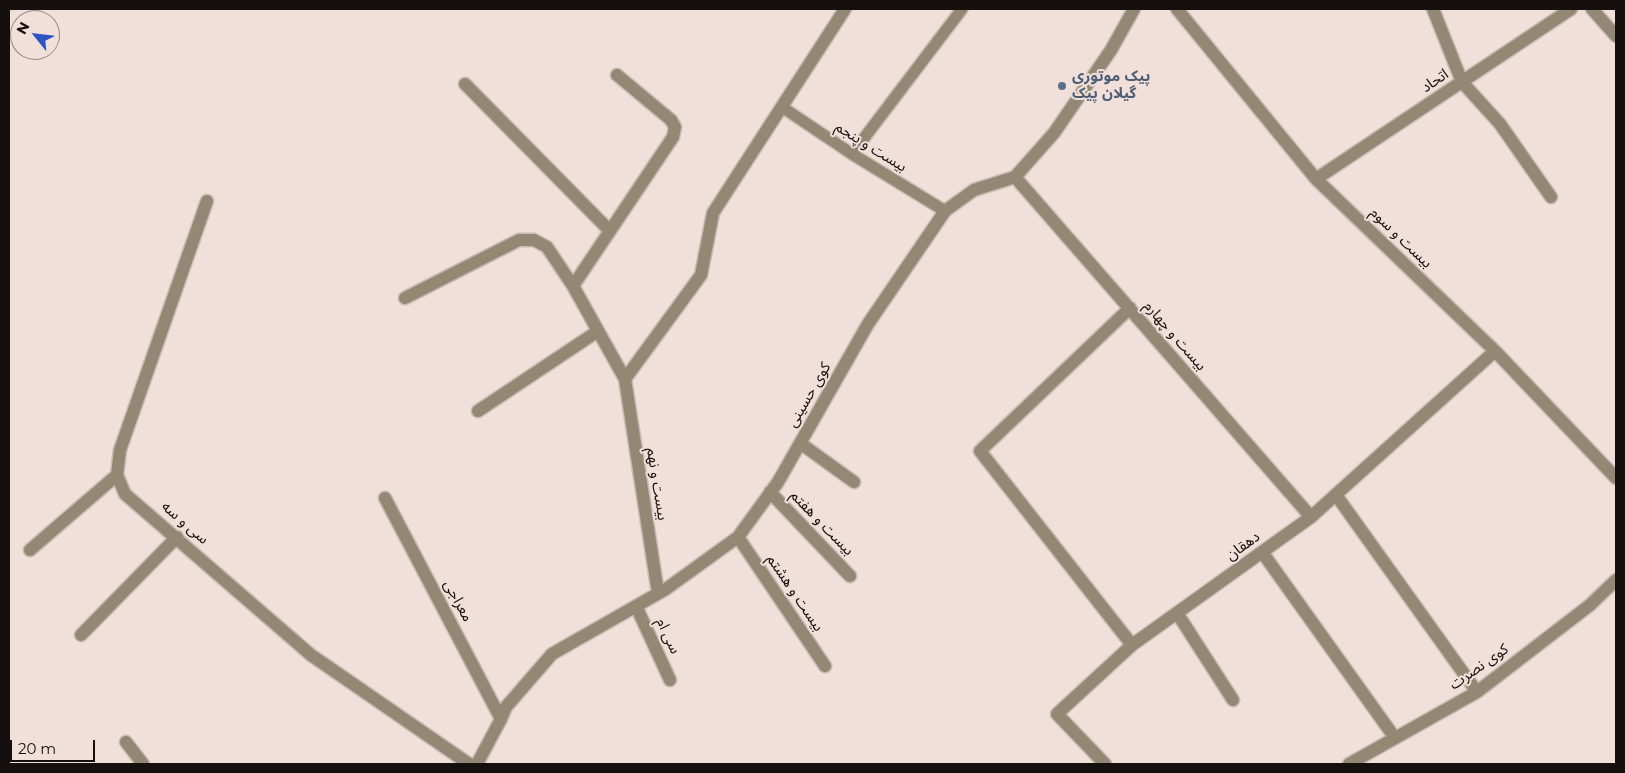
<!DOCTYPE html>
<html>
<head>
<meta charset="utf-8">
<style>
  body { margin:0 }
  #map { position:relative; width:1625px; height:773px; overflow:hidden; background:#f1dfd9; font-family:Montserrat,sans-serif }
  canvas { display:block }
  .frame { position:absolute; inset:0; border:10px solid #150f0d; pointer-events:none }
  .north { position:absolute; left:10px; top:10px; width:50px; height:50px; box-sizing:border-box; background:#f1dfd9; border:1px solid #998c87; border-radius:50%; rotate:299deg; font-size:14px; font-weight:700; line-height:20px; text-align:center; color:#150f0d }
  .north::after { content:''; display:block; margin:auto; width:18px; height:22px; background:#2e54c3; clip-path:polygon(50% 0,100% 100%,50% 72%,0 100%) }
  .scale { position:absolute; left:10px; top:740px; width:85px; height:22px; box-sizing:border-box; border:2px solid #150f0d; border-top:0; padding-left:6px; font-size:15px; line-height:18px; white-space:nowrap; color:#150f0d; -webkit-text-stroke:4px #f1dfd9; paint-order:stroke }
</style>
</head>
<body>
<div id="map">
<canvas width="1625" height="773"></canvas>
<div class="frame"></div>
<div class="north">N</div>
<div class="scale">20 m</div>
</div>
<script>
const g = document.querySelector('canvas').getContext('2d');
g.lineJoin = 'round';
function strokePath(path, color, width, dash) {
  g.strokeStyle = color;
  g.lineWidth = width;
  g.lineCap = dash ? 'butt' : 'round';
  g.setLineDash(dash || []);
  g.stroke(path);
}
function label(font, color, halo, rows, align = 'center') {
  g.font = font + ' Montserrat,"Noto Sans Arabic",sans-serif';
  g.lineWidth = 4;
  g.setLineDash([]);
  g.textBaseline = 'middle';
  g.strokeStyle = halo;
  g.fillStyle = color;
  for (const [text, x, y, turn = 0] of rows) {
    g.save();
    g.translate(x, y);
    g.rotate((+turn || 0) * Math.PI / 180);
    g.textAlign = isNaN(turn) ? turn : align;
    if (halo) g.strokeText(text, 0, 0);
    g.fillText(text, 0, 0);
    g.restore();
  }
}
const service = new Path2D(`
  M782,107L852,154L945,211
  M852,154L962,9`);
const minor = new Path2D(`
  M1177,9L1316,179L1495,351L1616,478
  M1433,9L1462,82L1500,124L1551,197
  M1592,9L1616,36
  M465,84L610,231
  M1015,177L1311,517
  M1316,179L1571,9
  M207,201L120,450L117,475L125,494L311,655L469,764
  M573,286L673,137L675,127L671,120L617,75
  M405,298L519,240H534L547,247L573,286L625,379L658,593
  M1130,308L980,451L1132,645
  M625,379L701,275L713,213L845,9
  M478,411L598,331
  M800,443L854,482
  M770,492L850,576
  M1336,495L1477,692
  M385,498L501,719
  M738,537L825,666
  M30,550L117,475
  M1262,552L1395,738
  M636,606L670,680
  M1177,613L1233,700
  M81,635L177,537
  M126,742L143,764
  M477,764L501,719L506,707L552,654L666,589L738,537L778,482L868,324L945,211L974,190L1015,177L1054,133L1111,50L1134,9
  M1105,764L1057,714L1132,645L1311,517L1495,351
  M1349,764L1477,692L1590,605L1616,580`);
strokePath(service, '#c9bab4', 14);
strokePath(minor, '#c9bab4', 15);
strokePath(service, '#938873', 11);
strokePath(minor, '#938873', 12);
for (const [x, y, r, color] of [
  [1062,86,5,"#5c6f8a"]
]) {
  const dot = new Path2D();
  dot.arc(x, y, r, 0, 2 * Math.PI);
  g.fillStyle = color;
  g.fill(dot);
  strokePath(dot, '#f1dfd9', 2);
}
label('bold 15px', '#4e5e75', '#f1dfd9', [
  ["پیک موتوری",1072,77],
  ["گیلان پیک",1072,94]
], 'left');
label('15px', '#150f0d', '#f1dfd9', [
  ["اتحاد",1435,81,-34],
  ["بیست و پنجم",871,147,32],
  ["بیست و سوم",1401,238,44],
  ["بیست و چهارم",1175,336,49],
  ["کوی حسینی",809,395,-60],
  ["بیست و نهم",657,484,81],
  ["سی و سه",185,523,41],
  ["بیست و هفتم",822,523,46],
  ["دهقان",1243,546,-36],
  ["بیست و هشتم",795,593,56],
  ["معراجی",458,601,62],
  ["سی ام",668,636,65],
  ["کوی نصرت",1479,667,-35]
]);
</script>
</body>
</html>
